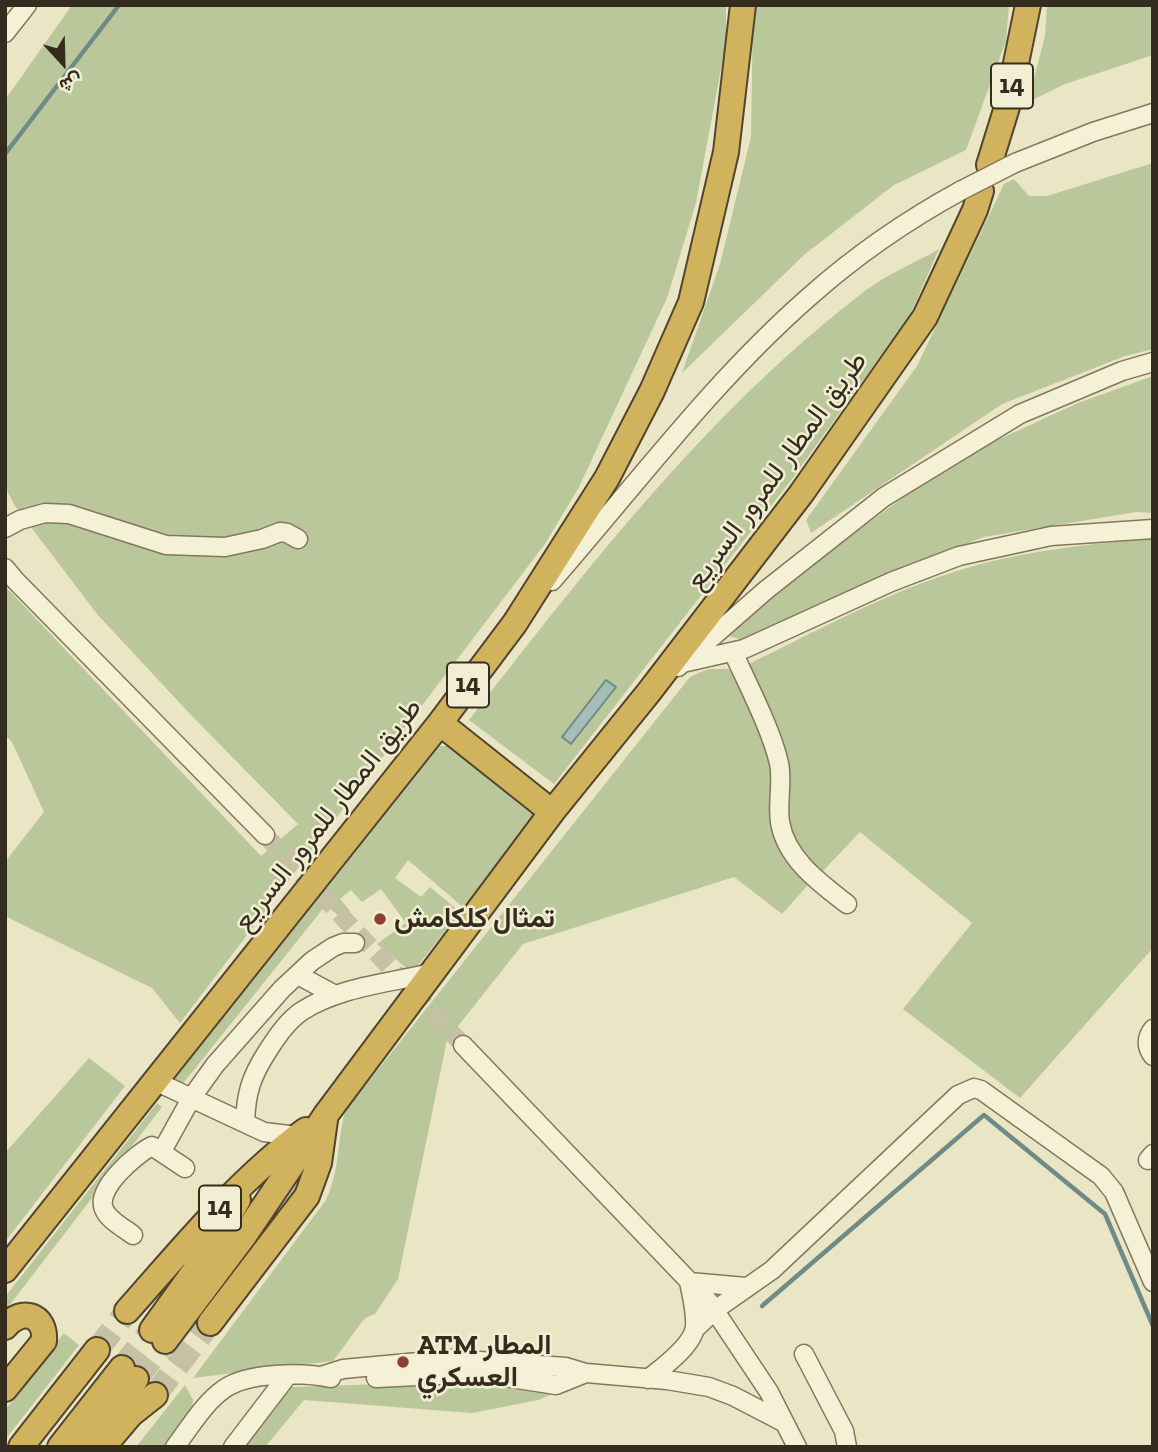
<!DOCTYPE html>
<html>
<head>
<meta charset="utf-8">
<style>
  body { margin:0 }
  #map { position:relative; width:1158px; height:1452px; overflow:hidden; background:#eae5c5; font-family:"Zilla Slab",Vazirmatn,serif }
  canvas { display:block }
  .frame { position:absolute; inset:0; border:7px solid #342d1f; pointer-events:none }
  .north { position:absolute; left:28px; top:28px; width:70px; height:70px; -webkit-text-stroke:5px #f2eed3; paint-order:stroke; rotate:158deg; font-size:19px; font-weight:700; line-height:28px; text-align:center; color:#342d1f }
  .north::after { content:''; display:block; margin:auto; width:24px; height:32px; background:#342d1f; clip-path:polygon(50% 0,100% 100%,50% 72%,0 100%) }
</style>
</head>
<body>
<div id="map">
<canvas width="1158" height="1452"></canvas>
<div class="frame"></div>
<div class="north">ش</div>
</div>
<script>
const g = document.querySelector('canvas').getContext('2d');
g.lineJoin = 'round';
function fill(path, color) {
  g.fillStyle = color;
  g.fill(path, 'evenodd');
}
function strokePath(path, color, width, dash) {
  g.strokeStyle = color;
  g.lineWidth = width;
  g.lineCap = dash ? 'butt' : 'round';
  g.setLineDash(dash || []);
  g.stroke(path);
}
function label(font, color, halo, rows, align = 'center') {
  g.font = font + ' "Zilla Slab",Vazirmatn,serif';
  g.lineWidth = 5;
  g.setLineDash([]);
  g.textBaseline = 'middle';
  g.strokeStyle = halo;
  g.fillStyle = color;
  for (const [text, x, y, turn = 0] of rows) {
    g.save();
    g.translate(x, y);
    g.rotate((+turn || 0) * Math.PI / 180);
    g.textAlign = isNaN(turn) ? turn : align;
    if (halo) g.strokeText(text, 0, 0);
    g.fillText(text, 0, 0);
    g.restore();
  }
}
fill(new Path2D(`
  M72,5H726V42L696,203L667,298L579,487L545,544L180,1023L152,988L5,916V862L44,812L12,742L5,735V586L261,856L298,824L190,714L97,614L15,506L5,487V100Z
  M753,5H1009L1006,41L966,150L894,185L804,255L682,373L720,264L751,137Z
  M1047,5H1153V55L1065,84L1028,102L1045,36Z
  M1153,163V349L1125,356L1002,404L811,533L806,520L917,366L1004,184L1014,179L1029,196H1047Z
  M939,249L910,315L792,479L554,784L469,720C589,566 709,410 865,291C887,274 915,263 939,249Z
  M1153,376V513L1136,512L984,537L856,587L769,630L742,640L729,636L807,567L908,494L991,443L1078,403Z
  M1153,539V948L1020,1098L903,1009L972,923L860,832L822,872C805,859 795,844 786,824L747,665C816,631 884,594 957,571C1021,551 1087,544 1153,539Z
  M708,669H729L743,687L772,765L776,823L809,884L782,914L734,877L523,944L447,1040L398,1279L375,1314L365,1318L333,1361L193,1378L326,1200C340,1170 337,1142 345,1111L690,677Z
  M440,746H453L535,808L537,816L464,908L408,860L395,878L421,897L430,887L460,912L416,968L410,971L377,944L406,923L381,889L362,902L351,890L340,899L350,911L341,918L326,905L181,1086L174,1080Z
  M89,1058L125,1086L5,1242V1153Z
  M157,1103L162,1107L5,1311V1297Z
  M302,1164L307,1177L201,1316L195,1312Z
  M64,1333L79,1345L5,1440V1410Z
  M474,1381L553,1394L538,1400L472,1413L304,1400L265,1447H244L292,1387Z
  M185,1385L193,1400L192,1410L168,1447H136Z`), '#bac79a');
const water = new Path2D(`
  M606,680L616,687L571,744L562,737Z`);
fill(water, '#a6bdba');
strokePath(water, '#6e8b88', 2);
strokePath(new Path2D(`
  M5,154L119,5
  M762,1306L984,1115L1105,1214L1153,1326`), '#6e8b88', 4.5);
strokePath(new Path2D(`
  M265,835L463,1045`), '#c6c0a4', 18, [18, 9]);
strokePath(new Path2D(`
  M97,1350L127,1311
  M122,1368L152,1330
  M136,1379L165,1341
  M155,1395L210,1323`), '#c6c0a4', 24, [24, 12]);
const minor = new Path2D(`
  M5,33L27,5
  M1015,163L1093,132L1153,113
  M5,528L20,520L45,513L69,514L166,545L225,547L262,539L280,532L287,533L298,539
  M5,568L15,580L265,835
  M552,581C635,486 713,381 809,297C856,255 907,220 962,190
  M733,652C748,685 771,729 779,763C783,782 777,803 780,822C786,859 820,883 847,904
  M687,662L744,649L891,582L959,556L1051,536L1153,529
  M678,667L766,590L884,497L1020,414L1122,371L1153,362
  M298,975L335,995
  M1153,1029C1146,1038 1146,1047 1153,1056
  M463,1045L709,1302L769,1392L797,1447
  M155,1081L264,1132L297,1136
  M245,1123C246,1093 251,1077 267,1052C276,1038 287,1021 302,1011C339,987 389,983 431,973
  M162,1151L192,1097L215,1065L282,989L312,961L333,947L343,943H355
  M1148,1160L1153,1154
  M133,1235C124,1228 108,1220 104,1209C95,1189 136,1154 152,1146L185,1168
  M695,1329L715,1310L772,1270L958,1095L974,1088L981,1090L1101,1176L1114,1192L1153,1282
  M804,1354L844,1431L847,1447
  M321,1376L343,1369L451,1359L566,1367L586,1373L667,1380L709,1387L733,1396L785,1423
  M376,1378L479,1373L556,1385L586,1373
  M648,1379C662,1368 694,1345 695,1326C696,1312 692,1296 689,1282L746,1287
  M175,1447C190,1427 204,1403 224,1389C248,1372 303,1372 331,1378
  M233,1447L288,1375`);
const highway = new Path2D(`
  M989,165L1007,107L1028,5
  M440,723L552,812
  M5,1270L440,723L515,623L607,478L652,391L691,302L726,152L743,5
  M127,1311C183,1248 238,1180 306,1130
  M210,1323L307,1196L319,1163L325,1120
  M5,1327C21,1307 46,1314 44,1341L5,1389
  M152,1330L206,1255L238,1200
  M165,1341L244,1236L325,1116L552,812L649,692L801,494L925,317L975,210L981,191
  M21,1447L97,1350
  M60,1447L122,1368
  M82,1447L136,1379
  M103,1447L131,1414L155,1395`);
strokePath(minor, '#83775d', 21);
strokePath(highway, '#514530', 28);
strokePath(minor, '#f5f1d7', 18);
strokePath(highway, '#d1b25d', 24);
const minorBridge = new Path2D(`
  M962,190L1015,163`);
strokePath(minorBridge, '#83775d', 21, []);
strokePath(minorBridge, '#f5f1d7', 18);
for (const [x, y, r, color] of [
  [380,919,7,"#8c4132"],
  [403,1362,7,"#8c4132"]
]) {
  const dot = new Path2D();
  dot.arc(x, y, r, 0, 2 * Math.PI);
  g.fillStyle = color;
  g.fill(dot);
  strokePath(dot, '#f2eed3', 2.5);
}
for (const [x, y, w] of [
  [1012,86,42],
  [468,685,42],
  [220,1208,42]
]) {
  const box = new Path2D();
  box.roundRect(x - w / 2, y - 22.5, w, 45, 5);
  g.fillStyle = '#f2eed3';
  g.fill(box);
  strokePath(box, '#342d1f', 2);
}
label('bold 26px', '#342d1f', null, [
  ["14",1012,86],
  ["14",468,685],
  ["14",220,1208]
]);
label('28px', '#342d1f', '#f2eed3', [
  ["طريق المطار للمرور السريع",777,471,-54],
  ["طريق المطار للمرور السريع",328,815,-52]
]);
label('bold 28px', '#342d1f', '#f2eed3', [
  ["تمثال كلكامش",394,919],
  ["ATM المطار",417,1346],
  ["العسكري",417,1378]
], 'left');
</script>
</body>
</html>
